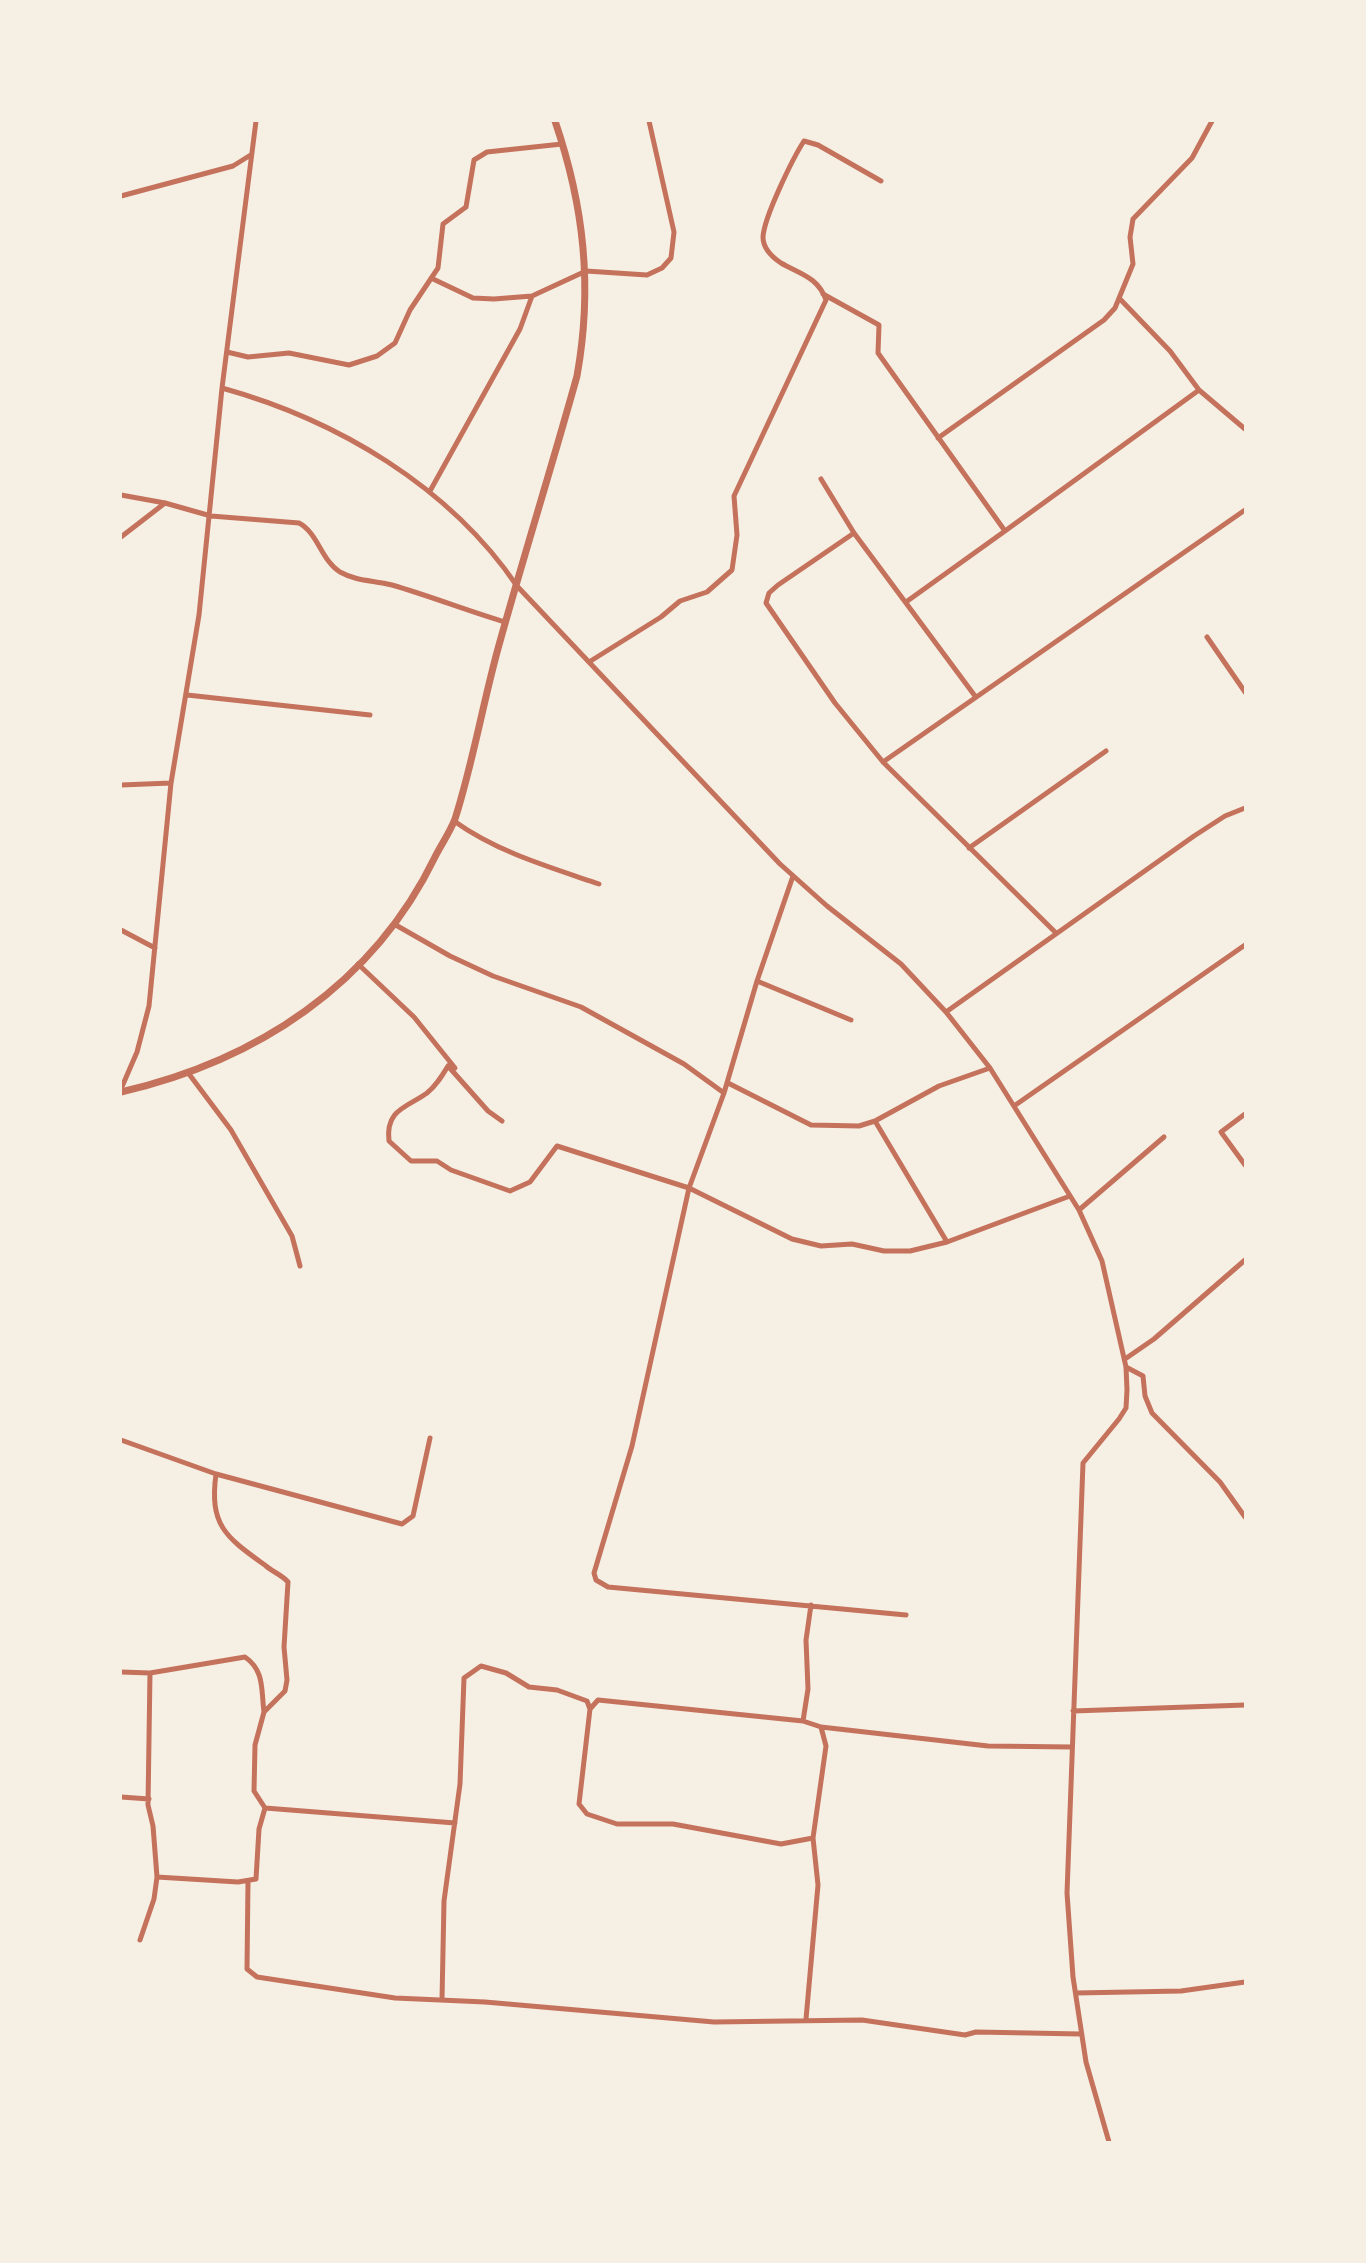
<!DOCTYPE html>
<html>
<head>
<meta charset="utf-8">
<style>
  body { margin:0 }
  #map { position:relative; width:1366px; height:2263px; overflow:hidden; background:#f6efe4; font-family:"Work Sans",sans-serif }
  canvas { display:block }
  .frame { position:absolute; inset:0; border:122px solid #f6efe4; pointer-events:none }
</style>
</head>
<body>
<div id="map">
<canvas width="1366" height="2263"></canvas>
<div class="frame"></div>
</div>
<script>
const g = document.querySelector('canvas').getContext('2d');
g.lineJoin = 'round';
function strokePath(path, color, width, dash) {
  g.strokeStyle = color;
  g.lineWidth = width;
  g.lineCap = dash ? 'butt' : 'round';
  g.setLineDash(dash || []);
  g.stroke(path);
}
strokePath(new Path2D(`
  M121,196L233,166L249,156
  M431,278L473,298L494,299L532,296L586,271L647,275L662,268L671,258L674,232L649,121
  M823,294L879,325L878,353L1005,531L906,602
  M1119,298L1170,351L1199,390L1245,429
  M227,352L248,357L289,353L349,365L377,356L395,343L410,310L438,268L443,224L466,207L474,160L487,152L562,144
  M222,388C337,420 449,486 517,586L780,864L827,906L901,964L946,1012L990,1068L1079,1210L1102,1261L1126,1367L1127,1390L1126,1408L1119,1419L1083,1463L1067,1893L1073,1977L1086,2062L1109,2142
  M938,438L1104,320L1115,308L1133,264L1130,237L1133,219L1192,158L1212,121
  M821,479L854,533L975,696
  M430,491L520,329L532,296
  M121,495L165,503L211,516L299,523C318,533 321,560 340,572C358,582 374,580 392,585C430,596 468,611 505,622
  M1005,531L1199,390
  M854,533L778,585L769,593L766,603L835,703L883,762L1055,932
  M121,537L165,503
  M1207,637L1245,692
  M589,662L661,617L680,601L707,592L732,570L737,535L734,496L826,300C818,277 800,274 781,263C772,257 763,248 763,237C764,217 793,158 804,141L818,145L881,181
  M187,695L370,715
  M883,762L1245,510
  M121,785L171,783
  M454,821C497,852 549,867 599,884
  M969,848L1106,751
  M793,876L757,981L724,1093L689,1188L632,1446L594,1573L596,1580L608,1587L906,1615
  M394,924L450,956L493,976L581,1007L684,1064L724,1093
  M121,930L155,948
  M358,964L414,1017L455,1068L448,1066L488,1111L502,1121
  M757,981L851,1020
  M946,1012L1194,836L1225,816L1245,808
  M448,1066C442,1076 436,1086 427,1093C408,1107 385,1109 389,1141L411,1161H437L451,1170L510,1191L530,1182L557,1146L689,1188L792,1239L821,1246L852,1244L884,1251H910L947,1242L1070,1196
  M189,1074L231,1130L292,1236L300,1266
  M728,1083L811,1125L859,1126L875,1121L939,1086L990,1068
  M121,1089L137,1052L149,1006L171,783L199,615L222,388L256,121
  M1014,1106L1245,945
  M1245,1114L1221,1132L1245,1165
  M875,1121L947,1242
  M1079,1210L1164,1137
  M1125,1359L1154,1339L1245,1260
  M1126,1367L1143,1376L1145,1396L1152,1413L1220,1482L1245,1517
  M121,1440L216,1474L402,1524L413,1516L430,1438
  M121,1672L150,1673L245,1657C265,1671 261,1690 264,1712
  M1073,1711L1245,1705
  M803,1721L598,1700L590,1709L579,1804L587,1814L617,1824H673L781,1844L813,1838
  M821,1727L988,1746L1072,1747
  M121,1797L149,1799
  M265,1808L455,1823
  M157,1877L238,1882L256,1879L259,1829L265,1808L254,1791L255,1745L264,1712L285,1691L287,1680L284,1647L288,1582C282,1575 273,1572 266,1566C226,1537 209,1526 216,1474
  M248,1881L247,1969L257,1977L395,1998L485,2002L714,2022L862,2020L965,2035L976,2032L1081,2034
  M140,1940L154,1899L157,1877L153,1826L148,1805L150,1673
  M1076,1993L1181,1991L1245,1982
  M442,2000L444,1901L460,1784L464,1678L481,1666L506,1673L529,1687L557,1690L587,1701L590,1709
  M806,2019L818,1885L813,1838L826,1746L821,1727L803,1721L808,1689L806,1640L811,1605`), '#c5725c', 5);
strokePath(new Path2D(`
  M121,1092C256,1061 373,985 435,857C441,845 450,832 455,819C473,763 483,702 499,645C524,555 552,466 577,376C593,287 584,206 555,121`), '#c5725c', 7);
</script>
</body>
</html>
